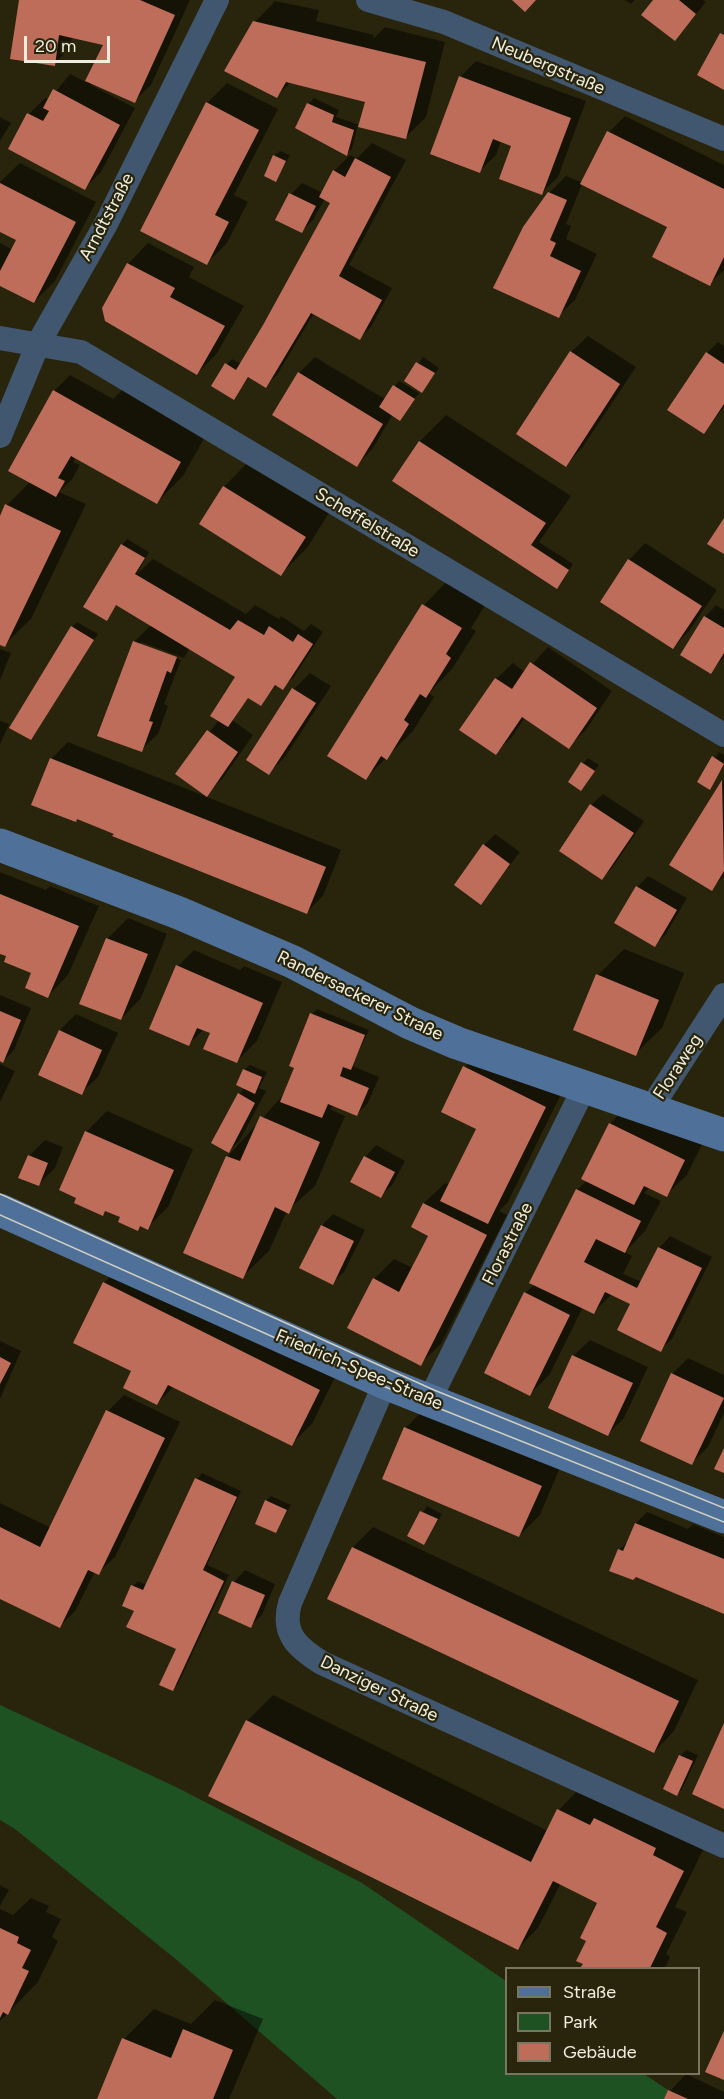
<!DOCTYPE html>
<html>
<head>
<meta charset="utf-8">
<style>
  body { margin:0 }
  #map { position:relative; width:724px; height:2099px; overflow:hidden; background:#29250c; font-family:Figtree,sans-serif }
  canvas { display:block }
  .legend { position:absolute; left:505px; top:1967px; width:195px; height:108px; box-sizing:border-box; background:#29250c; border:2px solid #787560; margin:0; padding:8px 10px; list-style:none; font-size:18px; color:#efedde }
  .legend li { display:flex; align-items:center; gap:12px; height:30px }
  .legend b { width:30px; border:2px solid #787560 }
  .scale { position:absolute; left:24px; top:36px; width:86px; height:27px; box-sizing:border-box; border:3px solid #efedde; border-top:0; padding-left:8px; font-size:18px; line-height:21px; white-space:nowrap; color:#efedde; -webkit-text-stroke:4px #29250c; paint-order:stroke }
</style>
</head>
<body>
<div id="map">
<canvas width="724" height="2099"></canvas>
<ul class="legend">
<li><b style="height:8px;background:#4f7199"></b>Straße</li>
<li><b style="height:16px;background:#1e5223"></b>Park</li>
<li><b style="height:16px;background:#bf6d5b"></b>Gebäude</li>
</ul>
<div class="scale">20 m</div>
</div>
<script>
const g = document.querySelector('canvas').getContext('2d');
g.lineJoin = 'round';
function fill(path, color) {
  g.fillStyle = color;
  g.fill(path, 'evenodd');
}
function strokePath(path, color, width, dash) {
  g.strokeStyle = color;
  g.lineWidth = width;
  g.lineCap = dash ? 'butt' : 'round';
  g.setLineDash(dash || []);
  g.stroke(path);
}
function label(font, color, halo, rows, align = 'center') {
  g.font = font + ' Figtree,sans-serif';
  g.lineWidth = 4.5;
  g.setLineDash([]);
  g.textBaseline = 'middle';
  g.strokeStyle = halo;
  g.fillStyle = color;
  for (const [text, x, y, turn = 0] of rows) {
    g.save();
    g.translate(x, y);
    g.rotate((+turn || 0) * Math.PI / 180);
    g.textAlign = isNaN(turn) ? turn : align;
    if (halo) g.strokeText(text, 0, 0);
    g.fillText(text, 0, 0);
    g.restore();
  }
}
fill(new Path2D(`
  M0,1705L176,1787L362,1883L506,1981V2074H644L668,2090L664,2099H337L178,1961L15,1829L0,1820Z`), '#1e5223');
fill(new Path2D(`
  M21,0H190L151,85L134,101L92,83L91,85L135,108L101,172L85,188L10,149L29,114L45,98L49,100L70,74L86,82L105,44L72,36L70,48L54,64Z
  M625,0H635L631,4Z
  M655,0H703L706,2L675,39Z
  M275,1L319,10L316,21L374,35L373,39L385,27L445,42L426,117L406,137L358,125L352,149L347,154L308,104L314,98L339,110L336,117L360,125L366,101L291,82L277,96L255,22Z
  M476,61L586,101L558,177L542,193L513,145L501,141L496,155L480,171L460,77Z
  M227,83L278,109L234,195L248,202L227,243L207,263V103Z
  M625,116L724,165V270L709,284L669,227L582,184L566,224L571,226L566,239L597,254L575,300L558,316L495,287L549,193L566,176L583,183L609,132Z
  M0,117L11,123L0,141Z
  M372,143L406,160L349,265L392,288L371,327L360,338L314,313L277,375L265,386L250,376L234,398L227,364L232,359L241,364L332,202L325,198L313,220L302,231L277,219L291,194L302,183L323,193L334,171L350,155L357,158Z
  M280,151L290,155L276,180L274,156Z
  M20,163L96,202L55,281L34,302L2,285L0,287V243L13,250L18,240L0,230V182Z
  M148,243L194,267L189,277L244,306L217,353L197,374L128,264Z
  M588,336L636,367L582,448L566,465L518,433L571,352Z
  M718,342L724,346V407L704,432L707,353Z
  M315,357L385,399L399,381L419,393L400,419L393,414L373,448L357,465L299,373Z
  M423,357L439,368L422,391L406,381Z
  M70,375L113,399L123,389L206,435L183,476L157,502L76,457L73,462L80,465L72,479L59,492L86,504L31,619L4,645L0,643V519L7,505L30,482L54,391Z
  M446,415L571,496L539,542L573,564L557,587L394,481L420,441Z
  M250,460L331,510L307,548L281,574L201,524L224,487Z
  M127,539L149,552L137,574L153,559L246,614L255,605L279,619L281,616L304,631L311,624L323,632L294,677L282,688L277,685L260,704L249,696L232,720L253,735L223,778L206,795L177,774L219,720L243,669L190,648L184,658L141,642V645L181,660L164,704L168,706L158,734L141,750L134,642L151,625L117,604L106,619L122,545Z
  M645,543L717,590L689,631L673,648L602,601L629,560Z
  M450,578L487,602L471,628L476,631L452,669L429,693L434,697L413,731L366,778L329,755L424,605Z
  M716,605L724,610V657L710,672L682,654L705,617Z
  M77,622L98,634L31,738L72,627Z
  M548,647L612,691L585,731L568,747L525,717L512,737L495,753L496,679L513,663L525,672Z
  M0,649L11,653L0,680Z
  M310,673L331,686L285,757L269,773L294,689Z
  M0,721L9,724L0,745Z
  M68,742L341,850L323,896L307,912L78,818L75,821L33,804L52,758Z
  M719,752L724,755V766L709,788L699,782Z
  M588,758L599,765L581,789L583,763Z
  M724,780V876L711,889L671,864Z
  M603,794L644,821L613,867L602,878L561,850L591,805Z
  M495,834L520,852L481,903L484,845Z
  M0,872L46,890L50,886L99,906L68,975L48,996L33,973L11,950L0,953Z
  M648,876L687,898L666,934L655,945L637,887Z
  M128,918L167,934L141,998L121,1019L107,939Z
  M624,949L684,973L662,1028L635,1054L598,975Z
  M194,950L240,970L244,966L282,982L257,1041L236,1062L212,1033L204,1029L189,1044L178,966Z
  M0,995L31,1008L14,1050L3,1061L0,1060Z
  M317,1009L369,1030L352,1066L379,1077L368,1103L357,1114L334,1105L330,1109L345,1116L315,1186L287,1211L269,1251L242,1277L185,1252L228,1156L286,1092L312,1014Z
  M76,1014L118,1033L98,1077L81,1093L60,1030Z
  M485,1047L565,1086L508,1202L499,1211L507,1215L441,1344L420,1364L374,1279L394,1259L413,1268L430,1235L413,1227L424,1203L445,1183L450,1185L478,1128L465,1067Z
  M0,1064L15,1071L0,1102Z
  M250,1065L267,1072L259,1088L266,1091L240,1140L229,1151L239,1094L245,1088L244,1070Z
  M630,1103L704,1140L687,1175L666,1195L650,1187L644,1193L661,1201L645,1231L625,1252L632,1256L623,1274L642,1282L659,1248L670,1236L712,1257L672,1339L660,1350L632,1303L612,1294L594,1312L583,1307L550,1374L530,1394L525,1293L535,1284L577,1190L587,1180L610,1124Z
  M107,1111L193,1149L168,1207L147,1228L141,1225L138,1229L121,1216L107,1210L103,1214L78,1197L86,1132Z
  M45,1140L63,1147L55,1168L38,1185L29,1156Z
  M376,1145L405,1161L392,1185L381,1196L352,1181L365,1157Z
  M333,1214L365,1230L344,1272L332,1283L301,1267L322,1225Z
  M124,1263L339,1369L312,1424L291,1444L174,1386L157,1404L133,1371L104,1283Z
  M590,1340L648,1367L624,1418L608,1434L573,1356Z
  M0,1341L21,1351L0,1399Z
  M688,1358L724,1375V1413L708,1447L691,1463L672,1374Z
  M124,1395L180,1422L115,1557L98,1573L95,1571L76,1610L60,1626L0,1597V1503L51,1528L108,1411Z
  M426,1407L561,1465L540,1515L519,1536L406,1428Z
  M202,1473L241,1491L207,1565L229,1575L178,1684L172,1689L178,1649L133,1586L138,1581L147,1585L197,1479Z
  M271,1496L291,1505L276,1532L266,1501Z
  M427,1506L442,1514L424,1544L409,1535Z
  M647,1512L688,1529L693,1524L724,1537V1612L636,1575L611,1570L620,1549L629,1540L636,1523Z
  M373,1527L698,1680L674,1731L654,1752L353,1547Z
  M245,1570L275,1584L262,1615L250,1626L220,1612L234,1582Z
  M273,1695L548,1831L559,1810L579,1789L703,1850L675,1907L687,1912L666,1954L670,1957L665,1968H582L599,1903L561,1883L538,1928L518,1948L247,1721Z
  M686,1750L698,1755L682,1789L677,1794L665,1789L681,1755Z
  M0,1885L9,1890L0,1906Z
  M31,1898L49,1906L46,1912L61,1919L52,1937L58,1941L38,1982L0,2021V1909L13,1915Z
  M215,2000L263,2019L229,2099H100L124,2039L154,2009L191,2024Z
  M686,2074L724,2092V2099H666L670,2091Z`), '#0007');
fill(new Path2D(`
  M19,0H140L175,15L135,103L85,81L103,45L59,35L55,66L10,59Z
  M512,0H536L525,12Z
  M653,0H679L696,14L675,41L641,15Z
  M253,21L426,62L406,139L358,127L365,102L286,82L277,98L224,71Z
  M720,33L724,35V90L697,75Z
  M459,76L571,118L542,195L499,179L511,146L493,139L480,173L430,154Z
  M53,89L120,125L85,190L8,149L27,113L43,121L49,111L43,108Z
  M206,102L259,130L215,215L229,222L207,265L140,231Z
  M307,103L334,115L332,122L354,130L347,156L295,128Z
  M607,131L724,189V257L710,286L652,257L667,227L580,184Z
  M273,155L286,161L276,182L264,176Z
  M355,158L391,177L339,276L382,300L360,340L311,313L266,388L248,377L234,400L211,386L225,363L236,370L263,325L330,203L319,197L333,170L345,177Z
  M0,183L76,222L34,303L0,286V271L16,240L0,232Z
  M548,192L567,200L550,240L556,243L550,256L581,271L559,318L493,288L523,227Z
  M289,193L316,206L302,233L275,220Z
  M127,263L175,288L170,297L225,326L197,375L105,321L102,308Z
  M570,351L620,384L566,467L516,434Z
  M706,352L724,364V404L704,434L667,410Z
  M416,362L435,373L422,393L404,381Z
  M298,372L383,424L357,467L272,415Z
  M393,385L415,399L400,421L379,407Z
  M53,390L181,462L157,504L71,456L58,478L65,481L56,497L8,471Z
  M419,441L546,523L531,545L569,570L557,589L392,481Z
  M223,486L306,537L281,576L199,524Z
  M5,504L61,531L5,647L0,645V516Z
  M724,518V554L707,544Z
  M121,544L145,558L135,574L230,630L238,620L264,635L269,626L293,642L298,634L313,644L283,690L275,685L261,706L248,698L228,727L210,716L235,677L116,605L107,621L83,607Z
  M628,559L702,606L673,649L600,602Z
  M422,604L462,628L446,654L451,658L426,698L420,694L404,720L409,724L387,760L381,756L366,780L327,756Z
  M704,616L724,628V653L711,674L680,655Z
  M71,626L94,640L31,740L9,728Z
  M133,641L177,657L171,673L167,671L149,721L153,722L142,752L97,736Z
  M530,662L597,708L569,749L522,717L496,755L459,730L495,678L512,689Z
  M292,688L316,703L269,775L246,760Z
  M207,730L238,752L207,797L175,774Z
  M712,756L724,764L710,790L697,782Z
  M50,758L326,867L307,914L112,836L114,834L77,819L76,822L31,805Z
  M581,762L595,771L581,791L568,782Z
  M722,780L724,871L712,891L669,865Z
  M590,804L634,833L602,880L559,851Z
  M483,844L510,864L481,905L454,885Z
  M636,886L677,910L655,947L614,923Z
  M0,894L79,926L48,998L25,988L31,973L4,962L6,956L0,954Z
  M106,938L148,954L121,1020L79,1004Z
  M176,965L263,1003L237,1063L203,1049L210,1033L197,1028L189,1046L149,1029Z
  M596,974L659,1000L636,1056L573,1030Z
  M0,1011L21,1020L3,1063L0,1061Z
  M310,1013L365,1035L351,1070L343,1067L340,1076L369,1088L357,1116L328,1104L322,1118L280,1102L294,1068L289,1066Z
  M59,1030L102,1050L82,1095L38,1075Z
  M463,1066L546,1107L488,1224L440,1201L476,1129L441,1112Z
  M243,1069L262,1077L255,1094L236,1085Z
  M238,1093L255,1103L229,1153L211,1143Z
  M260,1116L320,1142L289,1214L275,1207L243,1279L183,1253L226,1156L240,1161Z
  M609,1123L685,1160L667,1197L644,1186L634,1205L581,1179Z
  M85,1131L174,1170L148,1230L140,1226L138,1231L118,1222L120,1217L105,1211L103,1216L74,1203L76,1198L59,1190Z
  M28,1155L48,1163L39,1186L18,1178Z
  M364,1156L395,1172L381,1198L350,1182Z
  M576,1189L641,1221L625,1253L596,1239L584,1262L637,1288L658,1247L702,1268L661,1352L617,1330L630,1304L605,1292L594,1314L529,1283Z
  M423,1203L487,1235L421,1366L347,1328L373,1278L399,1292L428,1236L411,1227Z
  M321,1225L354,1241L333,1285L299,1268Z
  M103,1282L320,1390L292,1446L168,1385L157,1405L123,1388L131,1371L73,1343Z
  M524,1292L570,1315L530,1396L484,1373Z
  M572,1355L633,1383L608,1436L548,1408Z
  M0,1357L11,1363L0,1384Z
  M671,1373L724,1398L692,1465L640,1441Z
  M106,1410L165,1438L99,1575L88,1570L60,1628L0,1599V1527L40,1547Z
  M404,1427L542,1486L519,1537L382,1479Z
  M724,1448V1473L714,1469Z
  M195,1478L237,1497L203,1570L224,1581L173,1691L159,1685L176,1649L126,1627L134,1611L122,1606L131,1585L143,1590Z
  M265,1500L287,1510L276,1533L255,1524Z
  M420,1511L438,1519L424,1545L407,1536Z
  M635,1523L724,1559V1614L636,1577L633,1580L609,1571L618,1549L623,1551Z
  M352,1547L679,1701L654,1753L327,1599Z
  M232,1581L265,1595L251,1628L218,1613Z
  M246,1720L531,1862L557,1809L590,1825L594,1818L656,1848L653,1855L684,1871L656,1927L667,1933L650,1968H580L583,1964L576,1961L586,1941L580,1938L597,1903L553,1881L518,1950L208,1796Z
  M724,1723V1809L692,1794Z
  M679,1755L693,1761L677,1796L663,1789Z
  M0,1928L19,1937L17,1943L31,1950L22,1968L29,1971L8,2015L3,2012L0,2018Z
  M183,2029L233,2050L213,2099H97L122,2038L171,2058Z
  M724,2031V2080L705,2072Z
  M668,2090L688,2099H664Z`), '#bf6d5b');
strokePath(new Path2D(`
  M368,0L444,22L724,139
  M0,338L81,352L724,735
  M0,436L38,344L107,222L217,0
  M651,1108L724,995
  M385,1383L290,1603C281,1634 298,1648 322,1663L724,1846
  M429,1401L585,1086`), '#41566f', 24);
strokePath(new Path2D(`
  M0,845L179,913L293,962L410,1023L457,1043L724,1135
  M0,1210L385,1383L724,1517`), '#4f7199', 33);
strokePath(new Path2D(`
  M0,1194L434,1390L724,1508
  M0,1215L383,1386L724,1522`), '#d1cfbf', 1.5);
label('18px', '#efedde', '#29250c', [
  ["Neubergstraße",548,66,23],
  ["Arndtstraße",107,217,-62],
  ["Scheffelstraße",367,523,31],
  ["Randersackerer Straße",360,996,26],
  ["Floraweg",678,1067,-57],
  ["Florastraße",508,1244,-63],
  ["Friedrich-Spee-Straße",359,1370,23],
  ["Danziger Straße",379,1689,26]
]);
</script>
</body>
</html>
